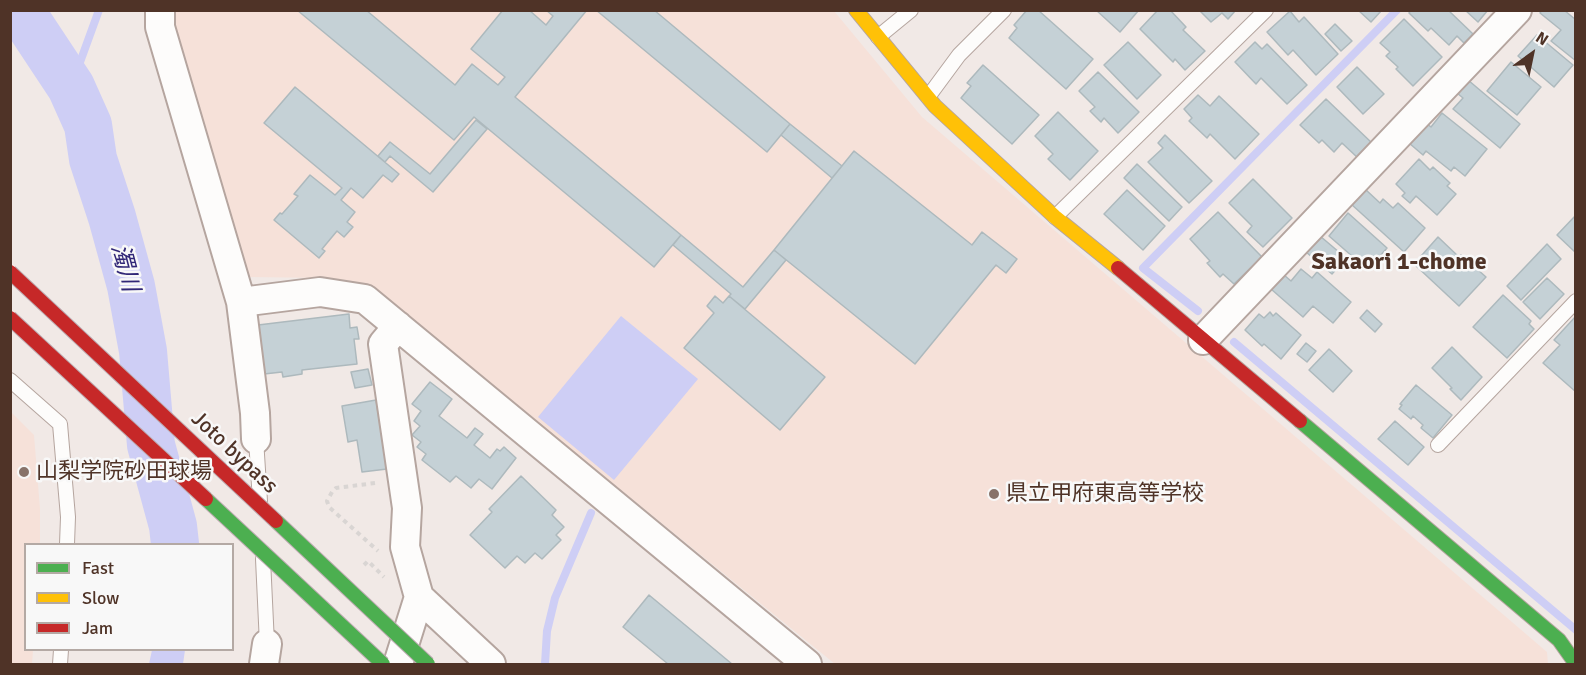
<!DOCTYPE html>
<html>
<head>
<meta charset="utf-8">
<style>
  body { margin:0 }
  #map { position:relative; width:1586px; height:675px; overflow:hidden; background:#f1e9e6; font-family:Signika,sans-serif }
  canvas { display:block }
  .frame { position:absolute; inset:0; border:12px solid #4f3327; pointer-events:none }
  .legend { position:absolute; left:24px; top:543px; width:210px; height:108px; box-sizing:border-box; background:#f8f8f8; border:2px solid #b4a9a4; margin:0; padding:8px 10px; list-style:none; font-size:18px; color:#4f3327 }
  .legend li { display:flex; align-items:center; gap:12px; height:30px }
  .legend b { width:30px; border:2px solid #b4a9a4 }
  .north { position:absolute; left:1502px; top:24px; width:60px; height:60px; -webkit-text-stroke:4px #f8f8f8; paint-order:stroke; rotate:33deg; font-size:16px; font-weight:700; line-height:24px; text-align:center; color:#4f3327 }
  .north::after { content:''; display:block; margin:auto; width:21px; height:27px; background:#4f3327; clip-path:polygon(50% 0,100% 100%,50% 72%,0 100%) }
</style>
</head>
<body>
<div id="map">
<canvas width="1586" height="675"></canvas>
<div class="frame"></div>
<ul class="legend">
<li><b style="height:8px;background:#4caf50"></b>Fast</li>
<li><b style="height:8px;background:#ffc107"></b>Slow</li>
<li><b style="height:8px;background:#c62828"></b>Jam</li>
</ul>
<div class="north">N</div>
</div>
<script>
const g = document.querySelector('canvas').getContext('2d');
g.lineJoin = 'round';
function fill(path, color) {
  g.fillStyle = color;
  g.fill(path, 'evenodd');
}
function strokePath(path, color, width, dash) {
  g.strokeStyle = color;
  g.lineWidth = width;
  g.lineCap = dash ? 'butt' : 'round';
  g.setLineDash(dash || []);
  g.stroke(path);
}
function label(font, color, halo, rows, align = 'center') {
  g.font = font + ' Signika,"Noto Sans JP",sans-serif';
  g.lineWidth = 5;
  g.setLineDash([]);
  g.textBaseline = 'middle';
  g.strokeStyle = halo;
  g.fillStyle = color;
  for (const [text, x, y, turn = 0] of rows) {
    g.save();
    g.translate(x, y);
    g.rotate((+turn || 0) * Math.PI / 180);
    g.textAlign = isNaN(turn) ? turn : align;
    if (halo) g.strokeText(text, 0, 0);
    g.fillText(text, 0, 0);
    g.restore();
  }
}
fill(new Path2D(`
  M176,10L834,11L922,117L1547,652L1548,664H835L371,287L330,278L247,277L176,32Z
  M10,411L34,435L40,509V544H26V650H33L32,664H11Z`), '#f6e1d9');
fill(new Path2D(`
  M621,316L698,379L614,480L538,417Z
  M152,650H185L183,664H149Z`), '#cecef5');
strokePath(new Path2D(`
  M71,87L99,10
  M1198,311L1143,268L1397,10
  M1234,342L1576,630
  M545,664L547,631L555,598L591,513`), '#cecef5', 8);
strokePath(new Path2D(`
  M20,10L71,87L88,125L93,159L112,217L131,286L143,351L151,445L173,526L175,544`), '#cecef5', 48);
const building = new Path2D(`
  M297,10H366L455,85L472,64L498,85L505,77L471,49L503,10H529L546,25L553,16L546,10H587L515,97L681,235L654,267L474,117L454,140Z
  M596,10H654L790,124L767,152Z
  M1027,10H1038L1093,59L1066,89L1009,38L1017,28L1014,25Z
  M1096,10H1139L1120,32Z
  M1158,10H1170L1186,27L1183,30L1205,51L1185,70L1175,59L1173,62L1140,29Z
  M1199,10H1236L1228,19L1222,13L1211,22Z
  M1358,10H1382L1371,22Z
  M1411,10H1448L1473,34L1464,43L1457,36L1449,45L1431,28L1428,31L1409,13Z
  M1465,10H1488L1478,22Z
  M1542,10H1564L1576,20V61L1551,41L1561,30L1540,13Z
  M1290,11L1299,22L1304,17L1338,54L1316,75L1293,50L1288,55L1267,32Z
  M1404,19L1442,57L1413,86L1396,69L1398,67L1386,56L1390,52L1380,43Z
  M1335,24L1352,41L1341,51L1325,34Z
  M1537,35L1573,65L1554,87L1518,56Z
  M1128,42L1161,75L1137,99L1104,65Z
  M1255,42L1262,49L1267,44L1307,85L1287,104L1261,78L1256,84L1235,62Z
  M1511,62L1541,87L1517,115L1487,91Z
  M983,65L1039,115L1012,144L961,98L971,86L967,83Z
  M1357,67L1384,94L1363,114L1337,87Z
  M1098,72L1139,112L1118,133L1104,118L1101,122L1090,111L1095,107L1079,91Z
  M1468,80L1520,124L1500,148L1453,109L1463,98L1457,93Z
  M295,87L399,174L392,182L383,175L363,198L351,188L341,200L355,212L347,222L353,227L344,237L337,231L322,249L325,251L319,258L274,220L280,213L282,214L298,196L294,194L310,175L335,195L342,188L264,123Z
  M1198,95L1210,106L1219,96L1259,134L1235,159L1210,134L1207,138L1189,121L1192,118L1184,109Z
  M1326,99L1373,144L1359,159L1342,143L1334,152L1322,140L1319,143L1300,125Z
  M1058,112L1098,151L1070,180L1048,159L1053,154L1035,136Z
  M1442,113L1487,149L1465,176L1454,167L1451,171L1426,151L1423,155L1409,143L1426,123L1431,127Z
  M476,120L487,129L433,192L390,156L385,162L378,156L390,142L430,174Z
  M790,124L842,166L832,178L781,135Z
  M1165,135L1212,181L1189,203L1148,162L1163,148L1158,143Z
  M854,151L972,245L982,232L1017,259L1006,273L996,265L915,364L774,250Z
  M1419,159L1430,170L1433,167L1450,183L1447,186L1456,194L1437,215L1416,196L1410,203L1402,196L1405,193L1396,184Z
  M1137,164L1182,207L1169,221L1124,178Z
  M1253,179L1292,218L1263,247L1247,232L1252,226L1229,203Z
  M1365,189L1380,203L1383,199L1393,208L1398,203L1425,228L1404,252L1351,204Z
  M1127,190L1165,226L1143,250L1104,214Z
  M1218,212L1262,257L1234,284L1223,274L1220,277L1207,263L1210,261L1190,239Z
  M1348,213L1387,248L1368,270L1329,236Z
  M1576,215V253L1557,235Z
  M681,235L743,287L774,250L786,260L745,309L729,296L731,294L673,245Z
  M1320,236L1346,258L1332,274L1306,252Z
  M1438,237L1459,257L1461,255L1486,277L1459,306L1414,264Z
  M1547,244L1561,259L1521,300L1507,286Z
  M1301,269L1312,278L1317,272L1351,302L1333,323L1313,306L1303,317L1271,289L1284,275L1291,281Z
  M1547,278L1564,294L1540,319L1523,302Z
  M1503,295L1531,321L1529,324L1534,329L1507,358L1473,327Z
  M715,296L723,303L729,296L825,377L780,430L684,348L714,313L707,306Z
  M1367,310L1382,324L1375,332L1360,318Z
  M1270,312L1273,316L1276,313L1301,335L1281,359L1264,344L1262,346L1245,330L1259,314L1264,318Z
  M349,314L350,328L357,327L359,339H354L357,364L302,370V374L283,377L282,372L264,374L258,325Z
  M1576,316V392L1543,363L1560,345L1554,340Z
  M1306,343L1316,351L1307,362L1297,354Z
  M1452,347L1482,377L1461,400L1450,389L1452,388L1432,368Z
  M1329,349L1352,371L1333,392L1309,370Z
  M368,369L372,385L355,388L351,372Z
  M430,382L452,399L439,416L467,438L475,428L483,434L474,445L490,458L497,449L500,451L504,447L516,458L492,489L479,479L471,488L456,476L450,482L422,460L426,454L417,447L421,442L412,435L420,426L414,421L421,411L412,404Z
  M1416,385L1452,415L1433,438L1421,428L1423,425L1413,416L1411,419L1399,409L1402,405L1400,404Z
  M376,400L387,469L362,472L357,440L348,442L342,406Z
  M1395,421L1424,447L1408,465L1378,439Z
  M521,476L556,510L552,515L564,527L556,535L561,540L542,559L535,553L525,563L517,556L505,568L470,535L492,512L489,509Z
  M649,595L732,664H668L623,627Z`);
fill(building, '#c5d1d6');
strokePath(building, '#adb9bd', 1.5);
const lane = new Path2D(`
  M878,37L911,10
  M928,97L959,55L1004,10
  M1055,217L1266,10
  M10,380L60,424L68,517L67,544
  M256,439L260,501
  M1438,445L1576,301
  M263,559L267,644
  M60,664L61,650`);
const street = new Path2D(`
  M160,10V27L241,302L255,413L256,439
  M241,302L320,292L365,299L807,664
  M398,326L383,344L407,508L405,547L419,597L398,664
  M1203,340L1517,10
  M419,597L491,664
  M264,664L267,644`);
const fast = new Path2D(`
  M1300,421L1559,640L1576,664`);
const slow = new Path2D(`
  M856,10L935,106L1055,217L1118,268`);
const jam = new Path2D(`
  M1118,268L1300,421`);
strokePath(lane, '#b5a59f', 16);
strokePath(street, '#b5a59f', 32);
strokePath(fast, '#b5a59f', 16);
strokePath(slow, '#b5a59f', 16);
strokePath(jam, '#b5a59f', 16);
strokePath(new Path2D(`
  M375,483L336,488L332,492L327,501L329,507L378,551
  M364,565L368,561L384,577`), '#d9d5d3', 4, [4.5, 4.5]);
strokePath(lane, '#fdfcfb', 14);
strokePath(street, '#fdfcfb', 28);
strokePath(fast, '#4caf50', 14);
strokePath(slow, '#ffc107', 14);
strokePath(jam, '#c62828', 14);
const fastBridge = new Path2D(`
  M206,499L383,664
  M276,521L428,664`);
const jamBridge = new Path2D(`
  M10,272L276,521
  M10,318L206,499`);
strokePath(fastBridge, '#bdabb1', 16, []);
strokePath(jamBridge, '#bdabb1', 16, []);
strokePath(fastBridge, '#4caf50', 14);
strokePath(jamBridge, '#c62828', 14);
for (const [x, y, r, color] of [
  [24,472,6,"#88736a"],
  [994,494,6,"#88736a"]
]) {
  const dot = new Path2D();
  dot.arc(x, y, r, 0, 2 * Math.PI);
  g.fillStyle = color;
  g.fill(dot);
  strokePath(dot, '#f8f8f8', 2);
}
label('22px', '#4f3327', '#f8f8f8', [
  ["Joto bypass",234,453,43]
]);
label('22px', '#4f3327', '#f8f8f8', [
  ["山梨学院砂田球場",36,472],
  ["県立甲府東高等学校",1006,494]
], 'left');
label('bold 24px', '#4f3327', '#f8f8f8', [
  ["Sakaori 1-chome",1399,263]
]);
label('italic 24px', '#312777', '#f8f8f8', [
  ["濁川",124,268,75]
]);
</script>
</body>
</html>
